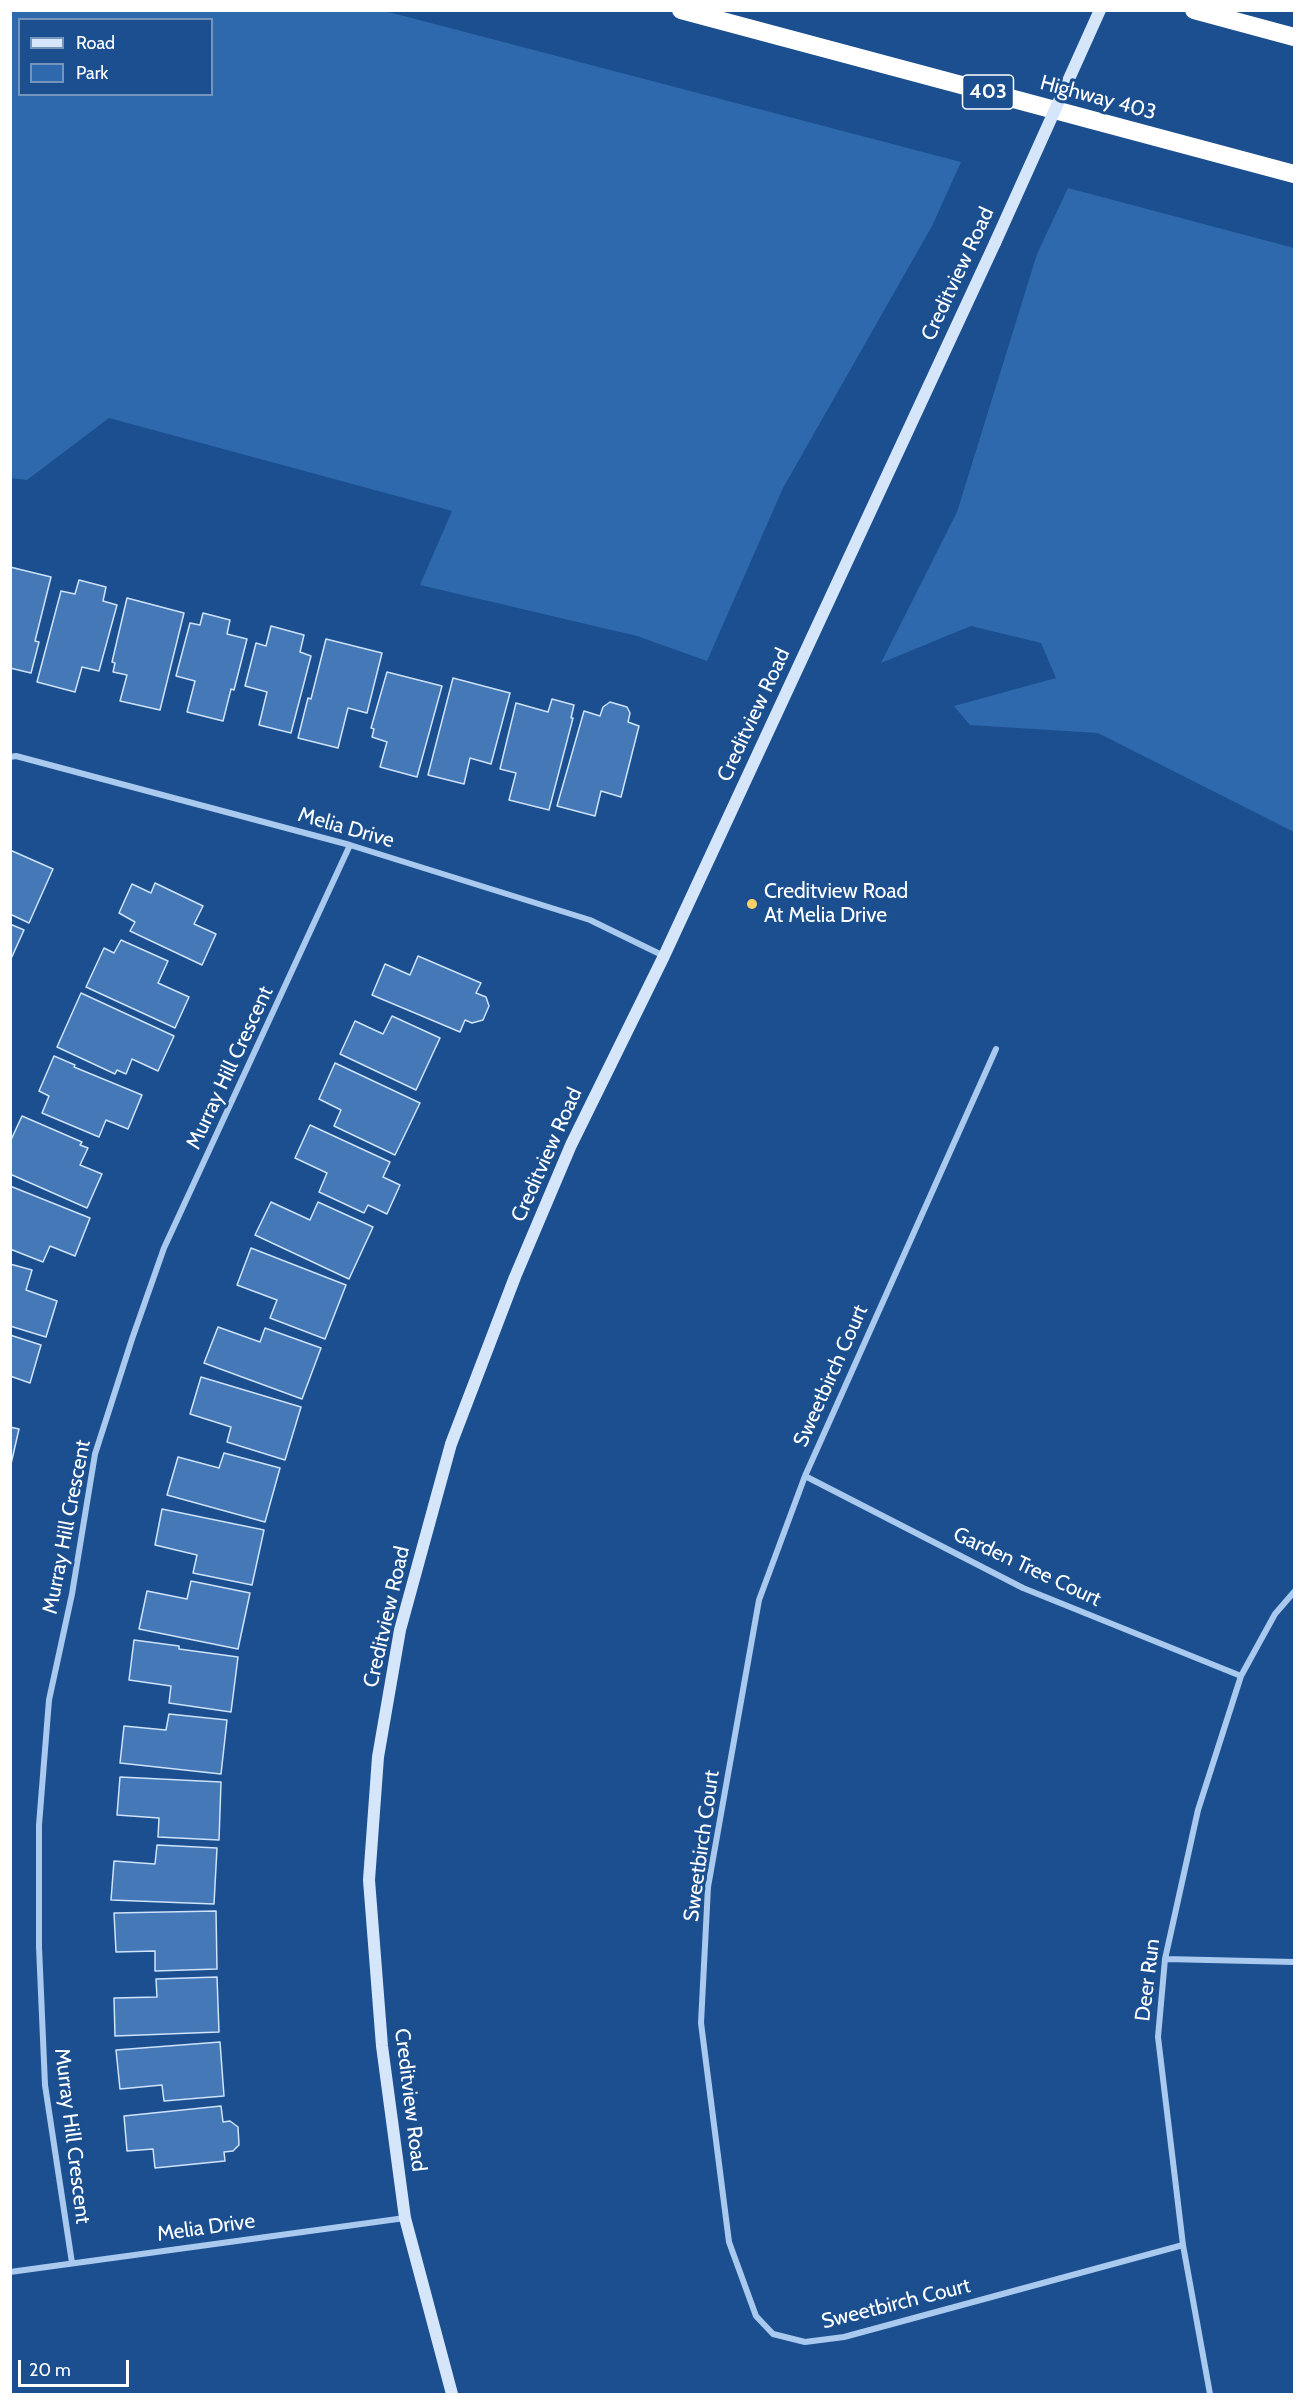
<!DOCTYPE html>
<html>
<head>
<meta charset="utf-8">
<style>
  body { margin:0 }
  #map { position:relative; width:1305px; height:2405px; overflow:hidden; background:#1b4f8f; font-family:Cabin,sans-serif }
  canvas { display:block }
  .frame { position:absolute; inset:0; border:12px solid #fff; pointer-events:none }
  .legend { position:absolute; left:18px; top:18px; width:195px; height:78px; box-sizing:border-box; background:#1b4f8f; border:2px solid #7695bc; margin:0; padding:8px 10px; list-style:none; font-size:18px; color:#fff }
  .legend li { display:flex; align-items:center; gap:12px; height:30px }
  .legend b { width:30px; border:2px solid #7695bc }
  .scale { position:absolute; left:18px; top:2360px; width:111px; height:27px; box-sizing:border-box; border:3px solid #fff; border-top:0; padding-left:8px; font-size:18px; line-height:21px; white-space:nowrap; color:#fff; -webkit-text-stroke:4px #1b4f8f; paint-order:stroke }
</style>
</head>
<body>
<div id="map">
<canvas width="1305" height="2405"></canvas>
<div class="frame"></div>
<ul class="legend">
<li><b style="height:8px;background:#d6e6fa"></b>Road</li>
<li><b style="height:16px;background:#2e69ad"></b>Park</li>
</ul>
<div class="scale">20 m</div>
</div>
<script>
const g = document.querySelector('canvas').getContext('2d');
g.lineJoin = 'round';
function fill(path, color) {
  g.fillStyle = color;
  g.fill(path, 'evenodd');
}
function strokePath(path, color, width, dash) {
  g.strokeStyle = color;
  g.lineWidth = width;
  g.lineCap = dash ? 'butt' : 'round';
  g.setLineDash(dash || []);
  g.stroke(path);
}
function label(font, color, halo, rows, align = 'center') {
  g.font = font + ' Cabin,sans-serif';
  g.lineWidth = 6;
  g.setLineDash([]);
  g.textBaseline = 'middle';
  g.strokeStyle = halo;
  g.fillStyle = color;
  for (const [text, x, y, turn = 0] of rows) {
    g.save();
    g.translate(x, y);
    g.rotate((+turn || 0) * Math.PI / 180);
    g.textAlign = isNaN(turn) ? turn : align;
    if (halo) g.strokeText(text, 0, 0);
    g.fillText(text, 0, 0);
    g.restore();
  }
}
fill(new Path2D(`
  M11,10L385,11L961,162L932,226L783,488L707,661L637,636L420,585L452,511L109,418L27,480L11,478ZM20,20H212V94H20Z
  M1068,188L1294,248V832L1098,733L970,725L954,706L1056,678L1041,643L971,626L881,663L957,512L1037,254Z`), '#2e69ad');
const building = new Path2D(`
  M10,567L51,577L35,641L39,642L31,673L10,668Z
  M79,580L106,587L103,601L117,605L99,671L82,667L75,692L37,682L61,591L75,594Z
  M127,598L184,613L160,710L120,701L127,675L113,672L115,663L112,662Z
  M203,613L230,620L227,634L247,639L234,690L231,689L223,721L187,712L195,681L176,676L190,623L200,625Z
  M271,626L304,635L300,652L311,656L291,733L259,725L267,692L245,686L256,643L266,646Z
  M326,639L382,653L367,713L348,708L338,748L298,738L308,698L311,699Z
  M387,672L442,686L417,777L380,767L387,742L372,737L374,729L371,728Z
  M453,678L510,693L491,764L470,758L464,784L428,775Z
  M552,699L574,705L571,718H573L549,810L509,800L516,773L500,769L516,703L548,712Z
  M610,702L627,707L630,713L628,722L639,726L621,797L601,791L595,816L557,806L584,711L600,716L603,707Z
  M10,850L53,869L29,923L10,914Z
  M155,883L203,906L194,924L216,934L202,965L130,931L135,922L119,913L132,884L151,893Z
  M10,924L24,930L10,961Z
  M121,940L168,961L158,983L189,997L175,1028L86,987L104,948L114,953Z
  M418,956L481,983L476,993L486,997L489,1006L483,1020L472,1023L465,1020L460,1032L372,995L385,964L410,975Z
  M81,993L174,1036L158,1071L132,1059L126,1074L117,1070L115,1074L57,1047Z
  M392,1016L440,1038L416,1090L340,1054L355,1021L383,1034Z
  M54,1056L75,1065L74,1067L142,1095L128,1129L106,1120L99,1137L42,1113L49,1096L39,1091Z
  M335,1063L420,1103L395,1155L334,1126L341,1110L319,1099Z
  M22,1116L82,1142L80,1145L88,1148L80,1165L102,1174L87,1208L10,1174V1142Z
  M310,1125L390,1162L383,1177L400,1185L387,1214L368,1205L364,1213L319,1192L327,1173L295,1158Z
  M10,1186L90,1218L75,1256L50,1246L43,1262L10,1249Z
  M271,1202L310,1220L318,1202L373,1227L349,1279L255,1235Z
  M251,1248L346,1285L325,1339L270,1318L277,1300L237,1285Z
  M10,1264L32,1270L26,1290L57,1301L46,1337L10,1326Z
  M218,1327L260,1342L265,1328L321,1348L302,1399L204,1363Z
  M10,1335L41,1345L30,1383L10,1376Z
  M201,1377L301,1407L285,1460L227,1442L231,1427L190,1414Z
  M10,1427L19,1429L11,1464H10Z
  M224,1453L280,1468L265,1522L167,1495L178,1457L219,1468Z
  M162,1509L264,1530L252,1585L193,1573L197,1555L155,1545Z
  M191,1581L250,1593L238,1649L139,1629L147,1591L187,1599Z
  M134,1640L179,1646V1649L238,1657L231,1712L169,1703L171,1686L129,1680Z
  M169,1714L227,1720L221,1774L120,1763L124,1726L166,1730Z
  M120,1777L221,1782L219,1840L158,1837L159,1818L117,1815Z
  M157,1845L217,1848L214,1904L111,1900L114,1861L155,1864Z
  M216,1911L217,1969L155,1971V1951L116,1952L114,1913Z
  M217,1977L219,2032L115,2036L114,1998L157,1997L156,1979Z
  M220,2042L224,2096L164,2101L162,2085L120,2089L116,2050Z
  M221,2106L223,2122L230,2121L238,2127L239,2145L233,2151L224,2152L225,2161L155,2168L153,2149L127,2151L124,2116Z`);
fill(building, '#4478b7');
strokePath(building, '#cfe3fa', 1.5);
strokePath(new Path2D(`
  M10,757L16,756L350,845L590,920L664,956
  M996,1049L805,1476L759,1600L708,1887L701,2023L729,2242L756,2316L773,2334L805,2342L844,2337L1183,2245
  M805,1476L1023,1588L1241,1676
  M1165,1959L1294,1962
  M72,2263L45,2085L39,1947V1825L49,1700L72,1594L95,1454L132,1339L164,1248L350,845
  M10,2272L405,2218
  M1210,2394L1183,2245L1158,2037L1165,1959L1198,1810L1241,1676L1275,1614L1294,1592`), '#a9c9ee', 6);
strokePath(new Path2D(`
  M452,2394L405,2218L382,2046L369,1880L378,1757L400,1630L451,1444L515,1277L571,1145L664,956L995,243`), '#d6e6fa', 12);
strokePath(new Path2D(`
  M681,10L1294,174
  M1194,10L1294,37`), '#fff', 18);
strokePath(new Path2D(`
  M995,243L1100,10`), '#d6e6fa', 12);
for (const [x, y, r, color] of [
  [752,904,6,"#ffd166"]
]) {
  const dot = new Path2D();
  dot.arc(x, y, r, 0, 2 * Math.PI);
  g.fillStyle = color;
  g.fill(dot);
  strokePath(dot, '#1b4f8f', 2);
}
for (const [x, y, w] of [
  [988,92,51]
]) {
  const box = new Path2D();
  box.roundRect(x - w / 2, y - 17, w, 34, 4.5);
  g.fillStyle = '#1b4f8f';
  g.fill(box);
  strokePath(box, '#fff', 1.5);
}
label('bold 20px', '#fff', null, [
  ["403",988,92]
]);
label('21px', '#fff', '#1b4f8f', [
  ["Highway 403",1098,98,15],
  ["Creditview Road",958,274,-65],
  ["Creditview Road",754,715,-65],
  ["Melia Drive",346,828,16],
  ["Murray Hill Crescent",230,1068,-65],
  ["Creditview Road",547,1155,-66],
  ["Sweetbirch Court",831,1376,-66],
  ["Murray Hill Crescent",67,1527,-79],
  ["Garden Tree Court",1027,1567,25],
  ["Creditview Road",387,1617,-77],
  ["Sweetbirch Court",702,1846,-82],
  ["Deer Run",1148,1980,-83],
  ["Creditview Road",410,2100,83],
  ["Murray Hill Crescent",72,2136,83],
  ["Melia Drive",206,2228,-8],
  ["Sweetbirch Court",896,2304,-14]
]);
label('21px', '#fff', '#1b4f8f', [
  ["Creditview Road",764,892],
  ["At Melia Drive",764,916]
], 'left');
</script>
</body>
</html>
